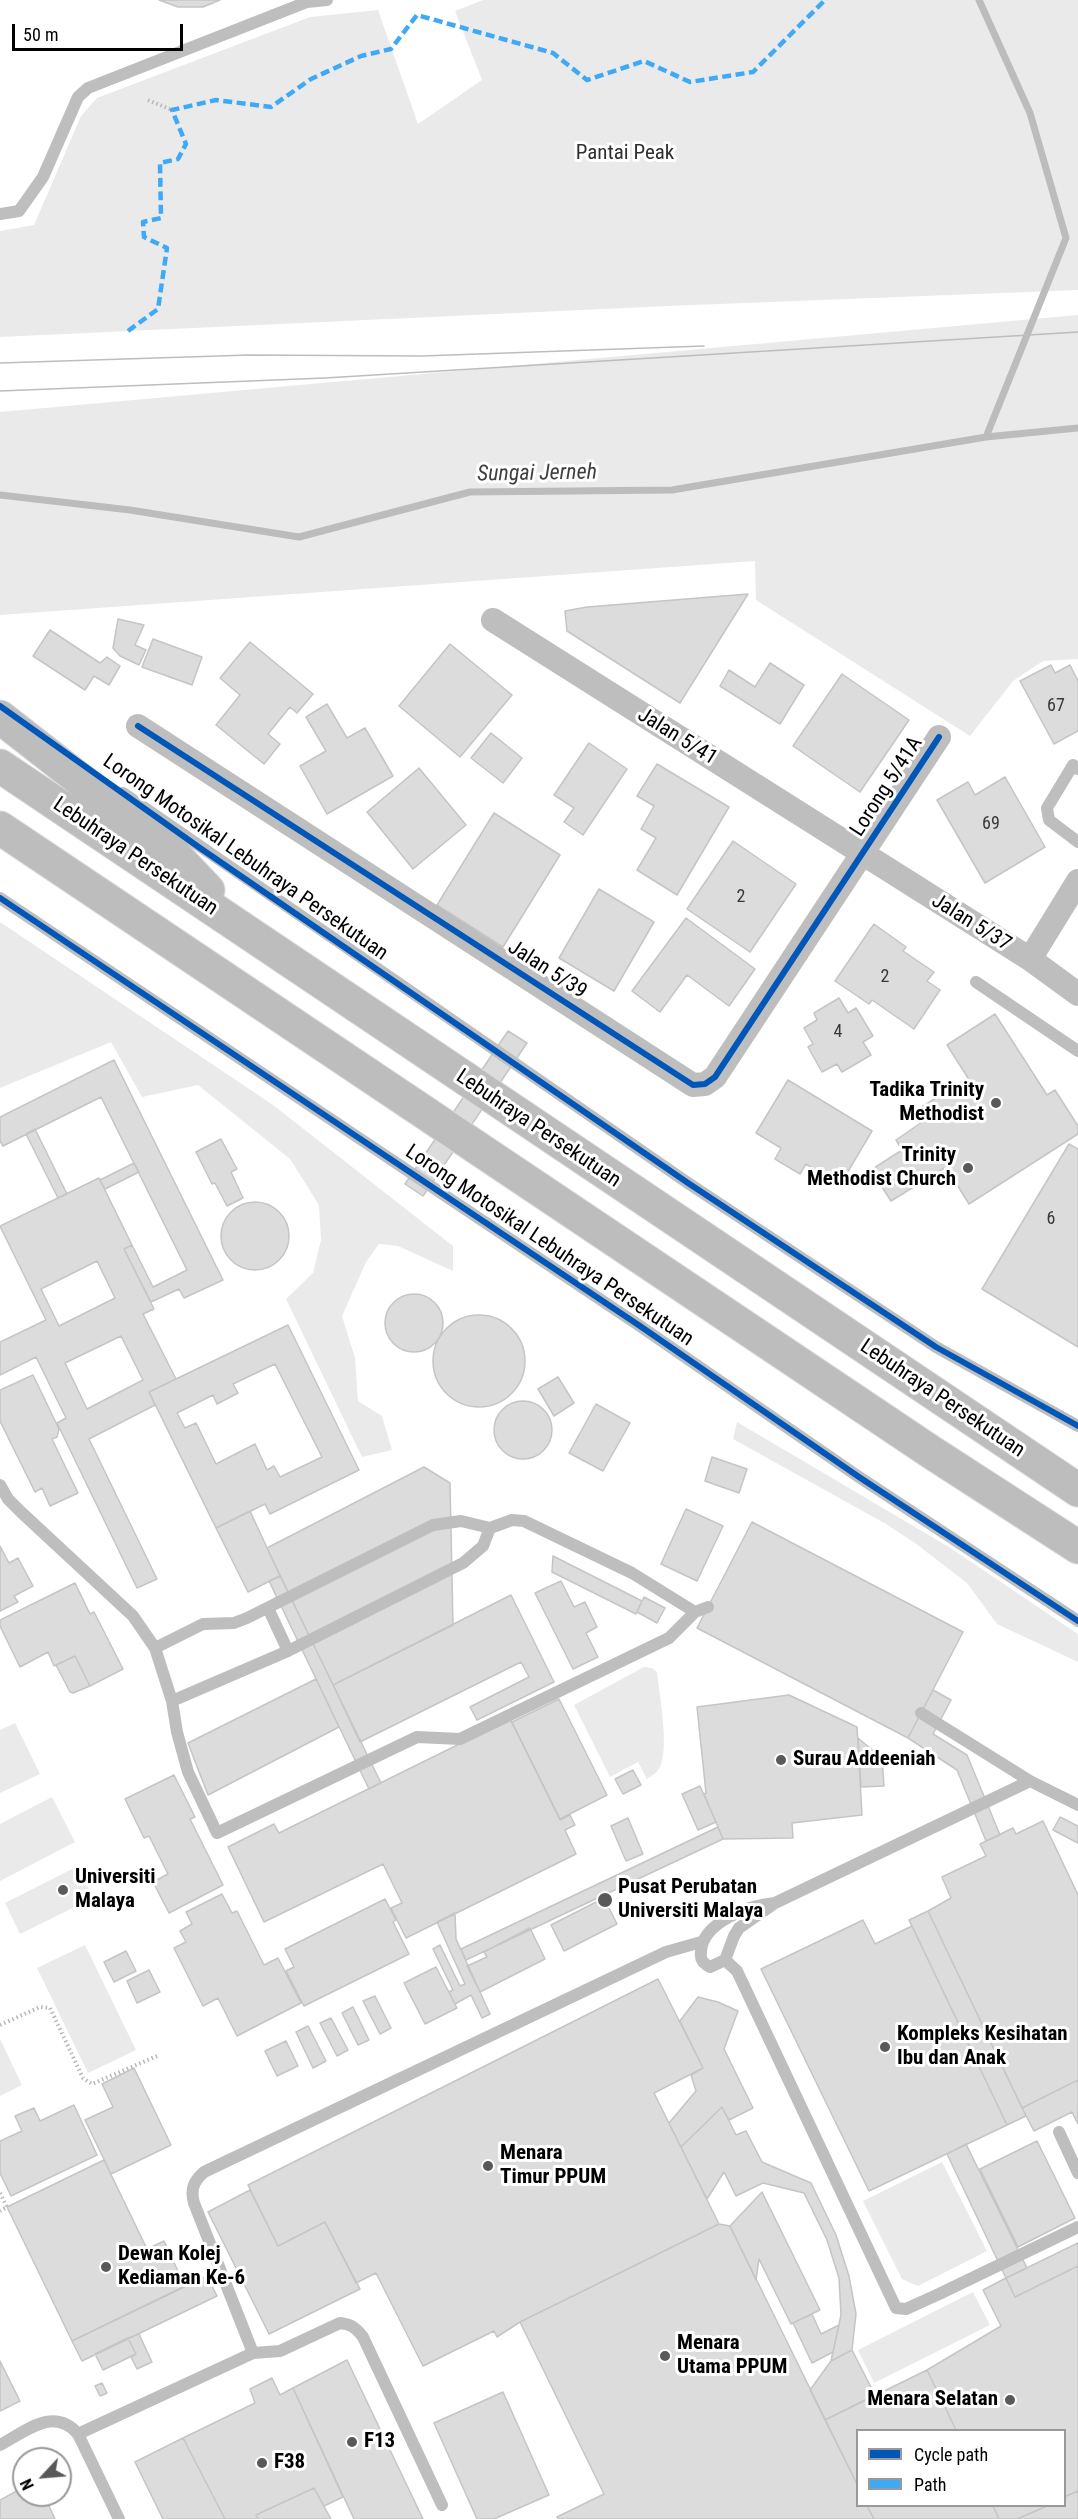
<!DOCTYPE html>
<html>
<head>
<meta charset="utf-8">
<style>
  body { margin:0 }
  #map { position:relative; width:1078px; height:2519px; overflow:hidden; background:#fff; font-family:"Roboto Condensed",sans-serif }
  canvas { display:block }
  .legend { position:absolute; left:856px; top:2429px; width:210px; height:78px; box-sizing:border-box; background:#fff; border:2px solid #999; margin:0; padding:8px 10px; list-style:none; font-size:18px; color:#000 }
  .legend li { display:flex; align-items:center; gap:12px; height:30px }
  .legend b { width:30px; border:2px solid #999 }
  .north { position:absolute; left:12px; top:2447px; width:60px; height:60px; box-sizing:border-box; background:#fff; border:2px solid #999; border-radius:50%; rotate:244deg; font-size:16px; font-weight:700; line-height:24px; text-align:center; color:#000 }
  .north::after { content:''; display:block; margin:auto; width:21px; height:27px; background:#595959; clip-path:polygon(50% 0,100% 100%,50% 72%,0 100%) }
  .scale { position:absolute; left:12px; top:24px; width:171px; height:27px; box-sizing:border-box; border:3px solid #000; border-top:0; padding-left:8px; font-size:18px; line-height:21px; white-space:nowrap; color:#000; -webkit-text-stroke:4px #fff; paint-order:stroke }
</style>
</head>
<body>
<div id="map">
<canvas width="1078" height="2519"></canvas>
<ul class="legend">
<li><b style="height:8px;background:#0057b8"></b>Cycle path</li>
<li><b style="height:8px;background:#3fa9f5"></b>Path</li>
</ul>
<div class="north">N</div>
<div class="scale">50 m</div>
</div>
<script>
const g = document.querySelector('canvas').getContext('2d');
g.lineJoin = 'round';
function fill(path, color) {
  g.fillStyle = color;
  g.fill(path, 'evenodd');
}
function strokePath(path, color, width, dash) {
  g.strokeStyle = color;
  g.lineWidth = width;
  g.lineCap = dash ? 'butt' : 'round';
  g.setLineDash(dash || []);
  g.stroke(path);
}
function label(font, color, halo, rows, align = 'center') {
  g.font = font + ' "Roboto Condensed",sans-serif';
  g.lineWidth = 6;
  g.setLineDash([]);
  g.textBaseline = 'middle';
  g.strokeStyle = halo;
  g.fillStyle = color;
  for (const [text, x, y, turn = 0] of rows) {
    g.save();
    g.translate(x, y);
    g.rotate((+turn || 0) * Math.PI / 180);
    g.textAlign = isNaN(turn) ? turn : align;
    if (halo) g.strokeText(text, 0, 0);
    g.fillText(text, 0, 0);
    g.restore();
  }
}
fill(new Path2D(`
  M483,0H1078V290L668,306L0,337V231L34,225L81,116L97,98L310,17L378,10L418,124L482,80L455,11Z
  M1078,315V659L1043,661L1013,681L970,736L756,600L755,561L0,615V412Z
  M0,922L273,1105L453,1246V1271L398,1246L379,1244L366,1262L342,1316L355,1358L358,1401L382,1416L392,1450L362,1457L286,1299L313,1273L321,1240L319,1205L290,1159L198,1085L142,1097L111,1042L0,1088Z
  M737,1422L949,1547L1078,1634V1662L997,1624L967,1583L915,1543L886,1524L733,1439Z
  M644,1667L652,1668L657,1672C659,1694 671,1753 658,1770C656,1774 650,1776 647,1779L638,1762L610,1777L574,1705Z
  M15,1723L40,1774L0,1793V1730Z
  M52,1797L75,1842L0,1881V1824Z
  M78,1866L93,1898L20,1934L5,1903Z
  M85,1945L136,2050L88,2073L37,1968Z
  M0,2039L22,2085L0,2096Z
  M942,2162L987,2251L918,2286L902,2279L863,2201Z
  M973,2292L990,2325L874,2383L858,2350Z`), '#eaeaea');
strokePath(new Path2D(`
  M979,0L1030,113L1066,238L986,437
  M0,495L130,510L299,537L470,492L672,490L986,437L1078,428`), '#bcbcbc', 7);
const building = new Path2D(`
  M159,0H220L203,7H178Z
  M748,594L680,703L567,631L565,611L587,607Z
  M118,619L144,625L135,645L146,650L139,665L120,656L113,648Z
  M50,630L100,663L107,657L120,666L109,685L94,676L85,690L33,656Z
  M153,639L202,657L192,685L142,667Z
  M250,642L313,694L297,713L290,707L268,734L280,744L264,764L216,725L240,695L220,678Z
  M450,644L512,695L460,757L399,706Z
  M770,663L804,685L780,724L720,686L729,670L755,687Z
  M1051,665L1055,673L1070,665L1078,681V731L1054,744L1020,681Z
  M842,674L909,720L860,792L793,746Z
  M327,704L347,738L365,728L393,776L327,814L300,766L326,751L306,717Z
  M491,733L522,758L503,783L471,758Z
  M589,743L627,769L583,835L564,822L574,808L554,795Z
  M657,764L729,807L677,895L637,870L656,838L641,829L654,806L637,796Z
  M419,768L466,825L413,869L367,812Z
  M1005,777L1045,847L985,883L937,800L968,782L975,795Z
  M494,813L560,855L503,947L437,905Z
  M733,841L796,884L750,952L687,909Z
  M599,889L654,922L614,991L559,958Z
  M686,918L755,969L729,1006L687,975L660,1012L632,991Z
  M874,924L906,947L903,951L934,972L927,981L940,990L914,1029L872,1000L869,1004L835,981Z
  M839,998L848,1013L856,1008L873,1036L863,1042L871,1055L842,1072L837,1064L822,1072L808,1047L813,1044L804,1028L817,1020L814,1013Z
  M995,1014L1047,1095L1055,1090L1078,1126V1134L969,1204L946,1167L891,1201L871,1170L902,1150L896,1140L922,1122L915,1111L968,1078L947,1045Z
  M508,1031L527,1043L423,1196L405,1184Z
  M114,1060L223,1280L184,1298L179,1289L151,1302L124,1249L132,1245L153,1287L187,1270L101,1097L3,1146L0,1141V1117Z
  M788,1080L872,1131L840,1185L806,1164L800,1174L775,1159L781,1148L756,1133Z
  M35,1129L67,1194L58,1198L26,1134Z
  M221,1139L237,1169L231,1172L243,1198L227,1206L215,1183L212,1184L196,1152Z
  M1069,1144L1078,1149V1347L982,1289Z
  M134,1163L139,1172L105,1189L100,1180Z
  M99,1178L132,1245L124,1249L154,1309L143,1314L176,1379L149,1392L155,1405L89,1439L157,1579L137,1588L57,1423L66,1418L36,1357L0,1375V1342L46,1320L0,1226ZM97,1261L115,1298L59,1326L41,1289ZM121,1336L143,1380L87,1409L65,1363Z
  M221 1236a34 34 0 1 1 68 0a34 34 0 1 1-68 0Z
  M385 1323a29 29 0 1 1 58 0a29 29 0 1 1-58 0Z
  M433 1361a46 46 0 1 1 92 0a46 46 0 1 1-92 0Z
  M288,1325L359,1470L270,1514L265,1504L216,1528L149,1392ZM275,1364L322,1457L280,1477L274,1466L267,1470L255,1444L216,1464L196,1423L185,1428L177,1413L213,1395L217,1404L238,1393L233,1384Z
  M33,1375L59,1429L57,1437L52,1439L78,1493L50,1506L42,1488L35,1492L0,1421V1390Z
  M558,1377L574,1403L554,1416L538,1389Z
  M494 1430a29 29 0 1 1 58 0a29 29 0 1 1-58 0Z
  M596,1404L630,1423L603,1471L569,1453Z
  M712,1457L747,1469L739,1493L705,1481Z
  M424,1467L450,1483L453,1625L333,1685L267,1548Z
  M686,1509L723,1526L697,1581L661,1564Z
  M250,1511L280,1576L248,1592L216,1528Z
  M752,1522L963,1632L908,1738L697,1628Z
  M0,1546L9,1563L18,1558L33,1586L14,1596L18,1602L0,1611Z
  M553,1556L642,1601L636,1614L552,1572Z
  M280,1576L381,1783L369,1789L269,1581Z
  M561,1581L574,1607L585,1602L597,1627L586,1633L598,1657L573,1669L535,1593Z
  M75,1583L90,1614L94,1612L123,1669L90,1686L75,1656L54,1666L48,1652L20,1667L0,1626V1620Z
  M511,1595L554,1682L477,1720L470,1707L529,1677L521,1662L360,1742L333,1685Z
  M644,1597L665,1608L657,1623L637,1612Z
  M75,1656L90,1686L73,1693L70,1692L56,1665Z
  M316,1679L339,1727L208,1795L188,1743Z
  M933,1690L951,1700L933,1734L967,1755L1000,1835L986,1841L957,1770L908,1738Z
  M789,1695L857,1727L862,1815L792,1823L793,1838L723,1839L704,1794L706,1793L697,1707Z
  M559,1699L607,1795L560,1819L512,1722Z
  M510,1719L560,1820L570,1815L575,1825L565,1830L576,1854L406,1938L391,1908L402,1903L383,1864L264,1922L228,1847L274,1824L279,1833Z
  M858,1738L882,1758L884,1786L861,1787Z
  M633,1770L641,1785L623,1794L615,1779Z
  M174,1775L195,1817L190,1819L223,1885L169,1913L153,1882L168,1874L149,1836L144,1838L125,1799Z
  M700,1786L716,1822L698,1830L682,1794Z
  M1060,1817L1078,1826V1843L1053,1830Z
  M628,1818L643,1854L626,1861L611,1826Z
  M1043,1821L1078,1895V2080L1022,2108L928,1911L951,1898L942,1877L986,1856L980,1844L1013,1828L1016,1834Z
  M718,1827L723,1839L466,1960L461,1949Z
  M222,1894L232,1913L237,1911L264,1965L278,1958L301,2003L237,2036L218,1998L203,2006L174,1948L186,1942L180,1931L192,1924L186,1912Z
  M604,1898L617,1924L564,1951L551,1925Z
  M385,1899L396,1920L393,1922L409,1954L304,2006L286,1971L294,1967L285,1949Z
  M928,1911L1026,2116L1007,2125L909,1920Z
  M455,1913L456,1939L490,2014L482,2018L471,1995L455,2004L449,1992L453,1990L433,1949L440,1945L460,1986L465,1984L437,1922Z
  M863,1920L875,1944L912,1926L1007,2125L869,2191L761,1969Z
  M530,1928L545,1959L480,1992L467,1966L487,1957L484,1952Z
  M126,1951L136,1971L114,1982L104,1962Z
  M436,1967L457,2008L425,2024L404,1983Z
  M149,1970L160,1992L137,2003L127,1981Z
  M658,1979L703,2068L654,2093L719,2224L520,2322L497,2337L494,2331L423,2366L376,2273L356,2283L325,2222L278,2246L248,2185Z
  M375,1996L391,2028L380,2034L363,2001Z
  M698,1997L718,2002L738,2011L724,2049L753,2108L729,2120L722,2107L681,2147L669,2123L696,2091L691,2075L703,2068L680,2021Z
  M353,2007L369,2040L358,2045L342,2013Z
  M331,2018L348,2050L337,2056L320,2023Z
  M308,2026L326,2061L313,2068L296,2032Z
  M286,2041L298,2066L277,2076L265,2051Z
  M134,2068L171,2145L111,2174L85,2120L113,2107L102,2084Z
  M1078,2080V2124L1072,2112L1034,2131L1022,2108Z
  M74,2105L97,2155L11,2196L0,2173V2141L22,2131L15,2116L34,2108L40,2121Z
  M722,2107L736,2135L746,2131L762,2162L811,2183L836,2235L849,2276L856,2314L852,2350L831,2361L841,2315L839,2278L827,2240L804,2193L763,2183L736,2196L724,2172L707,2199L681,2147Z
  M1037,2141L1075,2218L1018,2247L980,2169Z
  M966,2144L1027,2268L1006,2278L947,2154Z
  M104,2160L147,2249L164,2241L185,2286L72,2341L7,2207Z
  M250,2190L278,2246L325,2222L360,2289L269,2334L208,2212Z
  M762,2192L820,2310L791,2324L759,2259L756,2280L730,2226Z
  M719,2224L730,2226L858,2486V2506H867L874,2519H558L557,2517L604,2494L520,2322Z
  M1078,2243V2266L1015,2297L1006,2278Z
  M1078,2266V2491L1064,2497V2430H956L927,2370L1001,2326L983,2290L1006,2278L1015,2297Z
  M207,2276L217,2296L82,2361L72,2341Z
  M812,2314L821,2334L839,2325L833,2352L812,2363L793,2323Z
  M139,2334L152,2362L137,2369L131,2357L136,2354L128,2338Z
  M128,2338L136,2354L103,2370L95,2354Z
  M852,2350L875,2395L825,2420L810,2390L831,2361Z
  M347,2360L423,2519H354L293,2388Z
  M0,2361L20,2401L0,2411Z
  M927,2370L956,2430H858V2486L825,2420Z
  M272,2378L280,2395L293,2388L343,2497L324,2506L314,2488L256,2515L258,2519H225L183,2438L255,2403L250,2389Z
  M102,2383L107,2393L100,2396L95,2386Z
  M503,2392L549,2495L494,2519H477L434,2423Z
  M183,2438L225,2519H163L135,2462Z
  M24,2487V2495H44L55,2519H0V2500Z
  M314,2488L331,2519H258L256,2515Z
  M1078,2491V2519H1017L1047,2506H1064V2497Z
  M867,2506H993L999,2519H874Z
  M993,2506H1047L1017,2519H999Z`);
fill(building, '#dcdcdc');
strokePath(building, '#c5c5c5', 1.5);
const highway = new Path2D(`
  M0,717L170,850L208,890
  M0,766L1078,1490
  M0,828L931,1452L1078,1547`);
strokePath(highway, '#dbdbdb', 35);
strokePath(new Path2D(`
  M148,100L172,110
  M0,2025L40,2007L50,2008L83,2078L92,2084L157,2056
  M0,2193L7,2207L0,2211`), '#b8b8b8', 4, [1.5, 3]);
strokePath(new Path2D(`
  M0,214L19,211L43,177L78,97L88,88L307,2L327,0
  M1078,769L1073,765L1047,808L1049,820L1078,842
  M123,793L688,1183L936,1347L1078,1426
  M0,898L640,1326L859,1477L1078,1621
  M976,982L1078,1051
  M0,1485L8,1499L21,1512L133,1616L155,1648L172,1701L177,1732L188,1772L217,1833L417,1737L460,1739L669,1638L695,1612
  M490,1528L512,1520L524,1521L632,1573L695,1612L708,1607
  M268,1608L288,1651
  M155,1648L203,1624L234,1623L247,1618L433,1525L461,1521L490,1528L483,1546L463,1563L288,1651L172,1701
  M921,1713L1030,1781L1078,1805
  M775,1903C750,1905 702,1922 701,1952C700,1960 703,1963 710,1967L725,1960L734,1936L739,1928L775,1903L1030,1781
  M725,1960L737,1971L896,2308L906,2309L939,2294L1078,2227
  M1059,2132L1078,2173
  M253,2353L280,2351L340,2323C351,2324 356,2328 363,2337L442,2505
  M78,2434L253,2353L194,2203C190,2189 194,2181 204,2172L666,1952L701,1942
  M0,2445C26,2431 54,2406 78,2434L119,2519`), '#bebebe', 12);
strokePath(new Path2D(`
  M493,620L1030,959L1078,994
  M138,726L693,1085L705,1084L715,1077L939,737
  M1030,959L1078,881`), '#bebebe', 24);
strokePath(highway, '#bdbdbd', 33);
strokePath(new Path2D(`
  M0,363L249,355L422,356L704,346
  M0,391L325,378L1078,332`), '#bdbdbd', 1.5);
strokePath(new Path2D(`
  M128,331L158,309L167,248L144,237L143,222L161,218L160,163L178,159L186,144L172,110L216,100L271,107L311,79L361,56L391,49L417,15L553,53L587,80L644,61L690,82L753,72L825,0`), '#3fa9f5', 4.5, [9, 4.5]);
strokePath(new Path2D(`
  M0,706L200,848L688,1183L936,1347L1078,1426
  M138,726L693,1085L705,1084L715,1077L939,737
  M0,898L640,1326L859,1477L1078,1621`), '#0057b8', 6);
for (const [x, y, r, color] of [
  [996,1103,6,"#595959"],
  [968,1168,6,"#595959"],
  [781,1760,6,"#595959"],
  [63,1890,6,"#595959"],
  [605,1900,8,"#595959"],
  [885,2047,6,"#595959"],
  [488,2166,6,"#595959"],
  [106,2267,6,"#595959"],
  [665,2356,6,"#595959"],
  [1010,2400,6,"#595959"],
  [352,2442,6,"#595959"],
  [262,2463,6,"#595959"]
]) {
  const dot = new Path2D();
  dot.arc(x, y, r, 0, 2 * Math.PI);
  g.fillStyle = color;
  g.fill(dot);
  strokePath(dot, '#fff', 2);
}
label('18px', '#373737', null, [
  ["67",1056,706],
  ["69",991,824],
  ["2",741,897],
  ["2",885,977],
  ["4",838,1032],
  ["6",1051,1219]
]);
label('21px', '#2f2f2f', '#fff', [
  ["Pantai Peak",625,154]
]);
label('21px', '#000', '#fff', [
  ["Jalan 5/41",677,737,32],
  ["Lorong 5/41A",887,787,-57],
  ["Lebuhraya Persekutuan",135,857,34],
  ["Lorong Motosikal Lebuhraya Persekutuan",245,858,35],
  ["Jalan 5/37",971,923,32],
  ["Jalan 5/39",547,970,33],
  ["Lebuhraya Persekutuan",538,1129,34],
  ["Lorong Motosikal Lebuhraya Persekutuan",549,1246,34],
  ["Lebuhraya Persekutuan",942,1399,34]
]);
label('bold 21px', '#000', '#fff', [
  ["Tadika Trinity",984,1091,"right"],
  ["Methodist",984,1115,"right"],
  ["Trinity",956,1156,"right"],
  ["Methodist Church",956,1180,"right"],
  ["Surau Addeeniah",793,1760],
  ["Universiti",75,1878],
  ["Malaya",75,1902],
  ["Pusat Perubatan",618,1888],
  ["Universiti Malaya",618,1912],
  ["Kompleks Kesihatan",897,2035],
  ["Ibu dan Anak",897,2059],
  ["Menara",500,2154],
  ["Timur PPUM",500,2178],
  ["Dewan Kolej",118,2255],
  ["Kediaman Ke-6",118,2279],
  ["Menara",677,2344],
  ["Utama PPUM",677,2368],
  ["Menara Selatan",998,2400,"right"],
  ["F13",364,2442],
  ["F38",274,2463]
], 'left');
label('italic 22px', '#404040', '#fff', [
  ["Sungai Jerneh",537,474,-1]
]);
</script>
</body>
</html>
